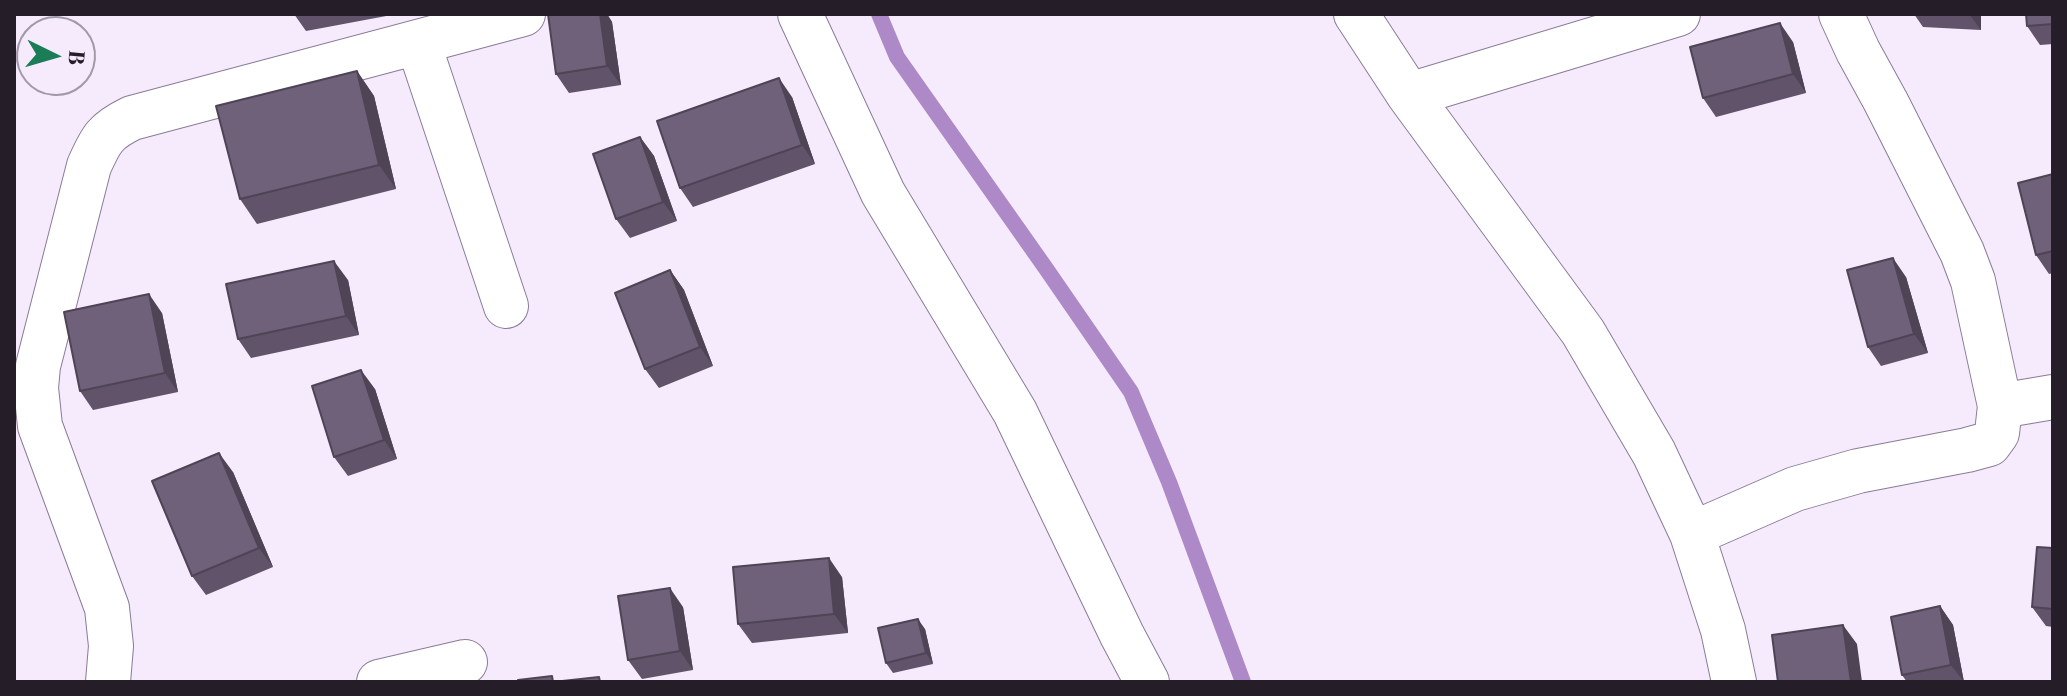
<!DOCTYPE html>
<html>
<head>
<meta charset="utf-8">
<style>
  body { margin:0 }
  #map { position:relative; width:2067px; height:696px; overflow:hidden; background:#f5ebfd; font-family:"Playfair Display",serif }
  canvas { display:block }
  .frame { position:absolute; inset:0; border:16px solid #251e29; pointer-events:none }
  .north { position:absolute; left:16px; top:16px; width:80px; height:80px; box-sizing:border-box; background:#f5ebfd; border:2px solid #a299a8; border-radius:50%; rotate:95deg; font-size:22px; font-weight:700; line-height:32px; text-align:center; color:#251e29 }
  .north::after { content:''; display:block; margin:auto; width:28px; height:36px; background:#1a7d55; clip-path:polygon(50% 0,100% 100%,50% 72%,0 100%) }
</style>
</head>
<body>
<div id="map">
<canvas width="2067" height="696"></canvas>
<div class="frame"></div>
<div class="north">B</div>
</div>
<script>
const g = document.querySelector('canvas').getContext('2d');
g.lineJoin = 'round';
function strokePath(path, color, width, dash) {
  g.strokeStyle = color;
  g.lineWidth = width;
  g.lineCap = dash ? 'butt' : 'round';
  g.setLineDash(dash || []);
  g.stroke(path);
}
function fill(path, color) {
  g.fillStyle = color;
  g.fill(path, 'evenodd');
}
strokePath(new Path2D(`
  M879,14L897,57L1047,270L1131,392L1169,482L1243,682`), '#ad89c7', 16);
const minor = new Path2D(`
  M800,14L883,193L1015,412L1122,635L1147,682
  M1356,14L1409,95L1583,332L1654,453L1692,534L1723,630L1734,682
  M418,42L506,306
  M1409,95L1678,14
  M2000,406L2053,397
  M1692,534L1795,489L1858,471L1967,450L1989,444L1997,433L2000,406L1973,281L1962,252L1886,102L1858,51L1841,14
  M108,682L111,646L107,608L40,426L36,388L38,366L89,166C101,139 105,131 132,118L523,14
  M379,682L465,662`);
strokePath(minor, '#8b7b97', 46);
strokePath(minor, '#fff', 44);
fill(new Path2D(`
  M294,14H397L306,31Z
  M548,14H607L612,22L621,85L569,93L556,74Z
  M1914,14H1981V30L1923,27Z
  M2053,14V44L2040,45L2027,26Z
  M1793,42L1806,93L1716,117L1703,98Z
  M357,71L374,96L396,189L257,224L240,199Z
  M792,97L815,164L693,207L680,188Z
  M640,137L654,156L677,221L630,238L616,219Z
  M2053,174V273L2049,274L2036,255Z
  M670,270L684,290L713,366L659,388L645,369Z
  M1906,277L1928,353L1881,366L1868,347Z
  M348,280L359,335L251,358L238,339Z
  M162,313L178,392L93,410L80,391Z
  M375,389L397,459L348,476L334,457Z
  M233,472L273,567L206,595L192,576Z
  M2053,548V627L2046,626L2032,607Z
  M842,577L848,633L752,643L738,624Z
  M1940,606L1953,625L1964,682H1907L1902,675Z
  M683,607L693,670L642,679L628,660Z
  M925,629L933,664L893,673L886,663Z`), '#60536a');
fill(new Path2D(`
  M600,14H607L612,22L621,85L607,66Z
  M1969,14H1981V30Z
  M1780,23L1793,42L1806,93L1793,74Z
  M357,71L374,96L396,189L379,165Z
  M779,78L792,97L815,164L802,145Z
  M640,137L654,156L677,221L663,202Z
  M1893,258L1906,277L1928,353L1914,334Z
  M334,261L348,280L359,335L346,316Z
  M670,270L684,290L713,366L700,347Z
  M149,294L162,313L178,392L165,373Z
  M361,370L375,389L397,459L384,440Z
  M219,453L233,472L273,567L259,548Z
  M829,558L842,577L848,633L834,614Z
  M670,588L683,607L693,670L680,651Z
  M1940,606L1953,625L1964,682L1951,665Z
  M918,619L925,629L933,664L926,653Z
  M1843,625L1857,644L1862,682H1851Z`), '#4e4456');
const building = new Path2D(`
  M548,14H600L607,66L556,74Z
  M2026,14H2053V24L2027,26Z
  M1780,23L1793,74L1703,98L1690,47Z
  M357,71L379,165L240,199L216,106Z
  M779,78L802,145L680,188L657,121Z
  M640,137L663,202L616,219L593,154Z
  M2053,174V251L2036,255L2018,183Z
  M1893,258L1914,334L1868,347L1847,270Z
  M334,261L346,316L238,339L226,284Z
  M670,270L700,347L645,369L615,293Z
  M149,294L165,373L80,391L64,312Z
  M361,370L384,440L334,457L312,386Z
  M219,453L259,548L192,576L152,481Z
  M2037,547L2053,548V609L2032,607Z
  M829,558L834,614L738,624L733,567Z
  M670,588L680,651L628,660L618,596Z
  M1940,606L1951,665L1902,675L1891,617Z
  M918,619L926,653L886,663L878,628Z
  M1843,625L1851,682H1778L1772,635Z
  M552,676L553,682H518V680Z
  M599,677L600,682H553Z`);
fill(building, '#70617b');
strokePath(building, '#4e4456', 2);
</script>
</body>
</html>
